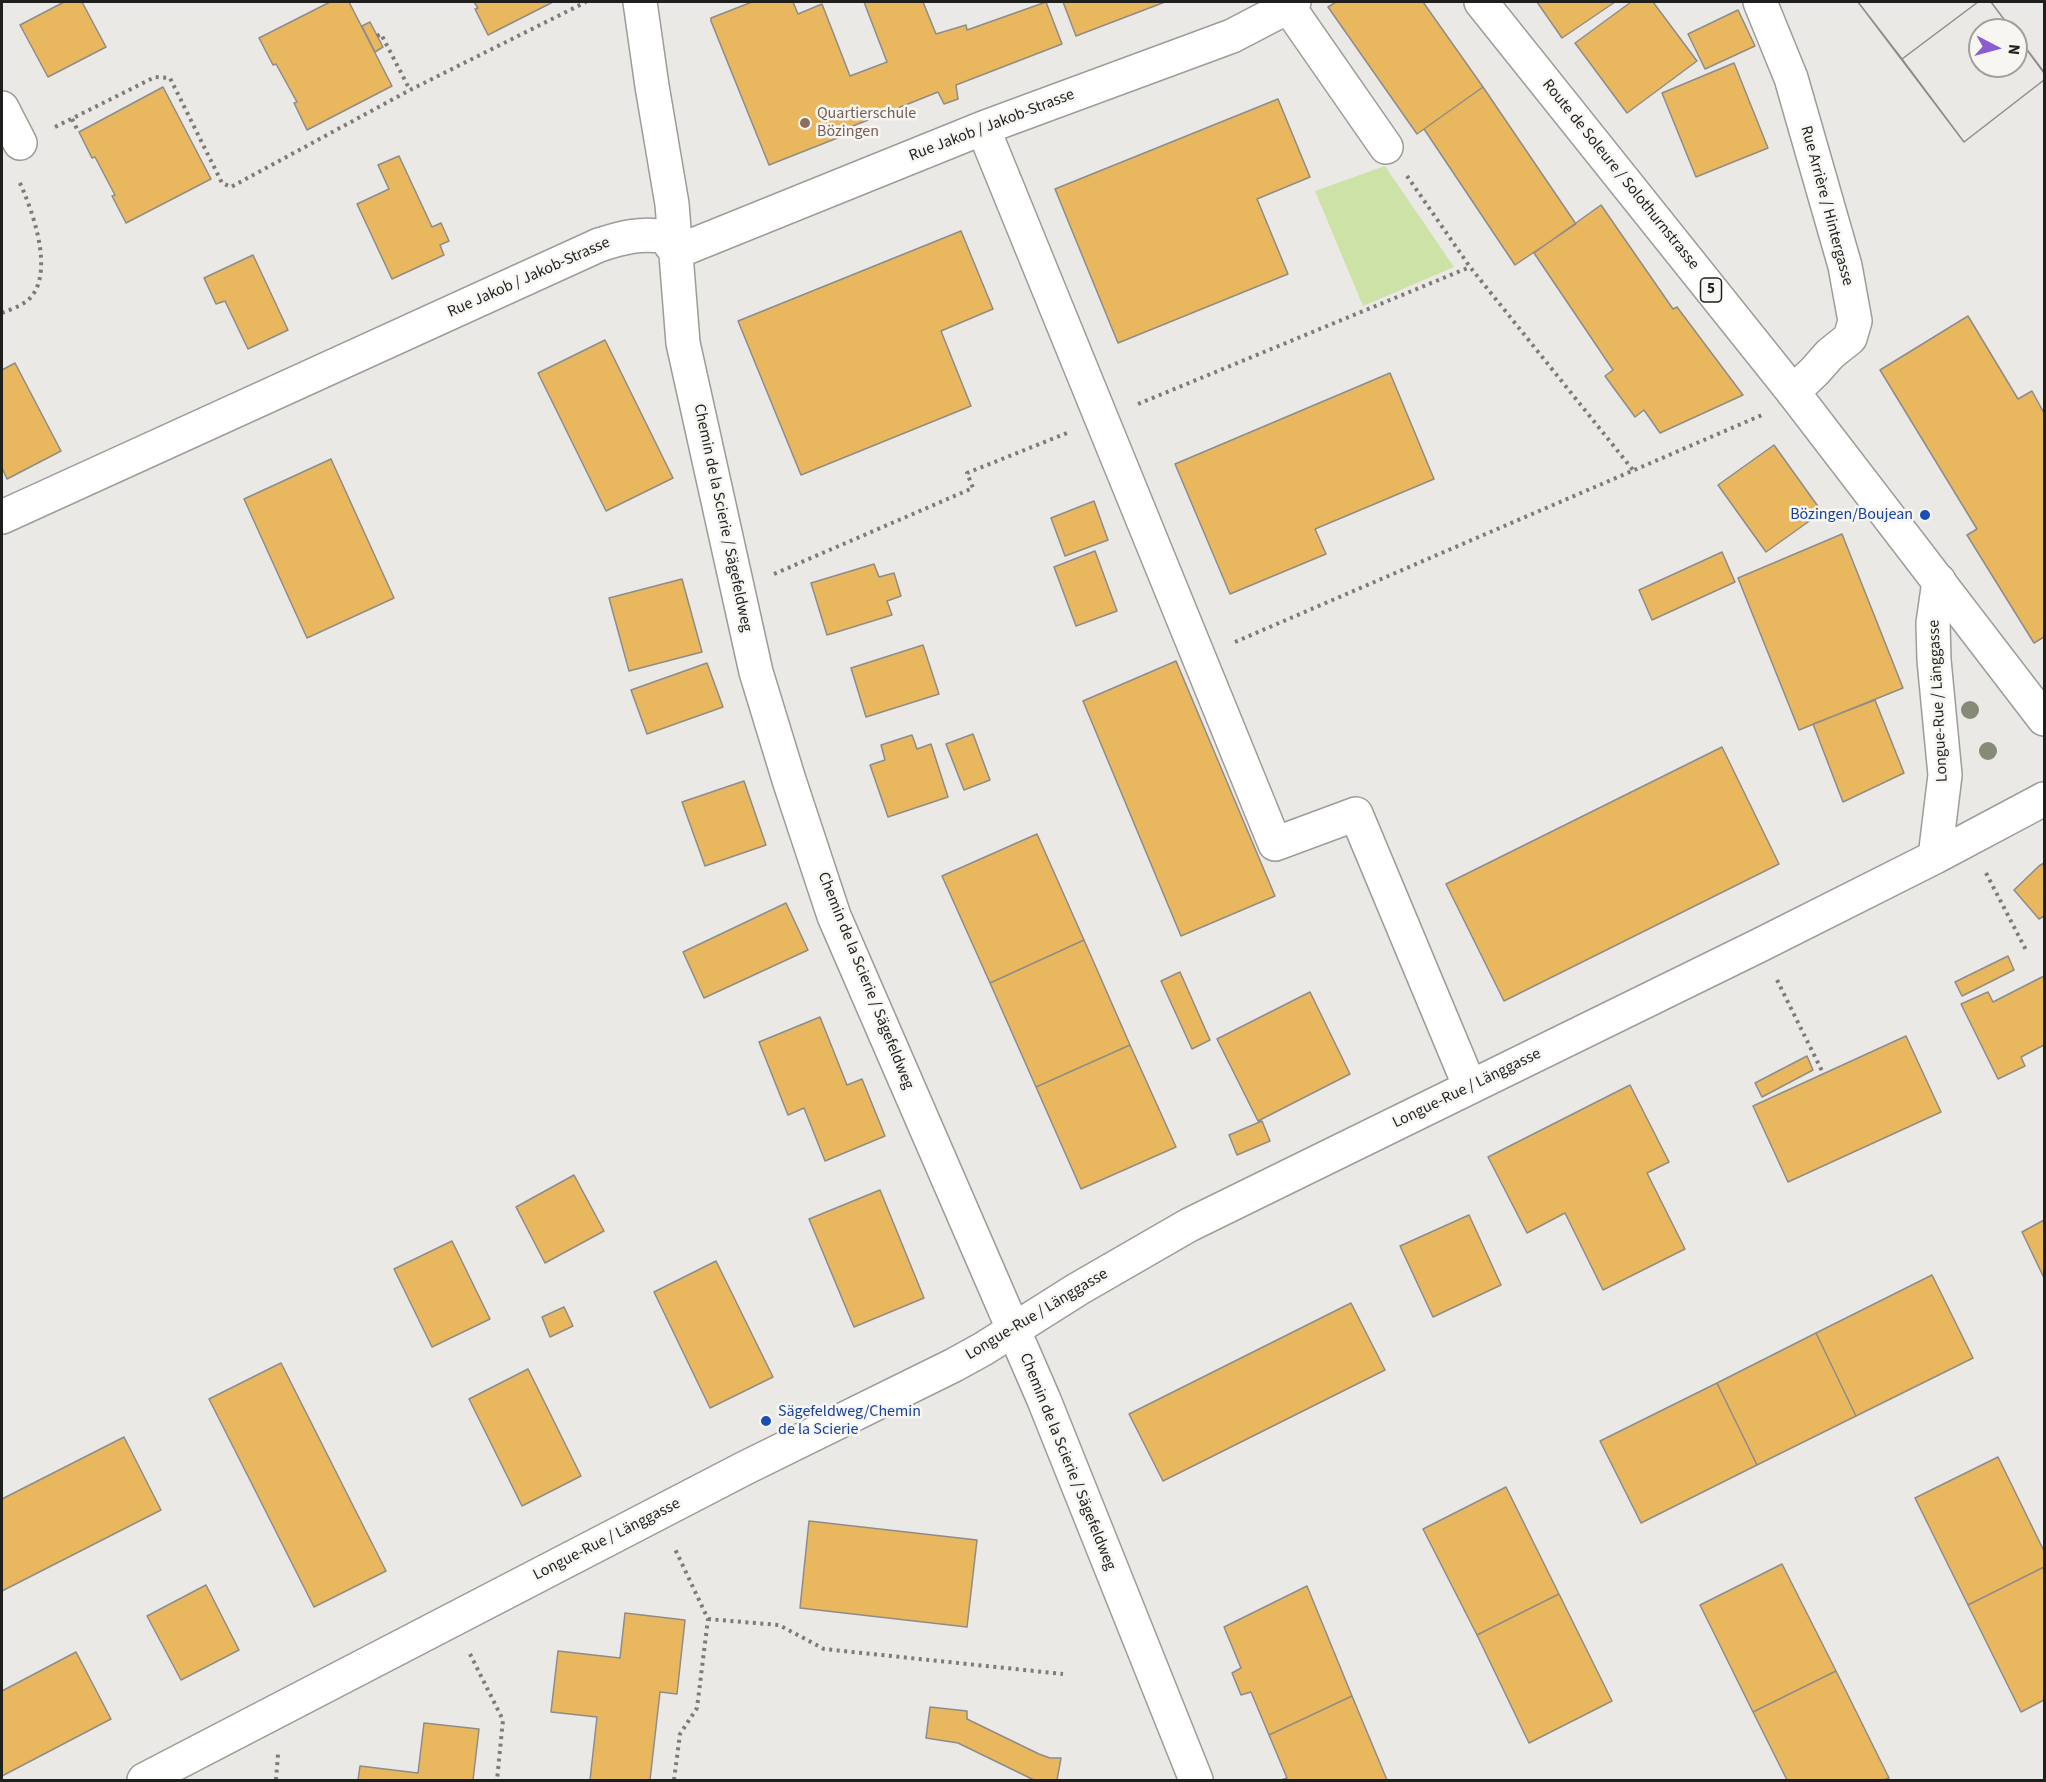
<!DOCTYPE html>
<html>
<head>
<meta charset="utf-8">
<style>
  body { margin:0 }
  #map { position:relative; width:2046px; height:1782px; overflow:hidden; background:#ebe9e6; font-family:"Source Sans 3",sans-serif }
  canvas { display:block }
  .frame { position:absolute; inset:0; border:3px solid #1f1f1d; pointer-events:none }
  .north { position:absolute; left:1968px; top:18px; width:60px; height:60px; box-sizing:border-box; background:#f8f6f3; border:2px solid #a1a09d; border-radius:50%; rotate:96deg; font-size:16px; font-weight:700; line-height:24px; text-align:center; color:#1f1f1d }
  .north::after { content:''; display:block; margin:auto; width:21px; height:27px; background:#8a5bd4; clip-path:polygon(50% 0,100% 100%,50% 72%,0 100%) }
</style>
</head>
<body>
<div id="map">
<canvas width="2046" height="1782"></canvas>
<div class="frame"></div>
<div class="north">N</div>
</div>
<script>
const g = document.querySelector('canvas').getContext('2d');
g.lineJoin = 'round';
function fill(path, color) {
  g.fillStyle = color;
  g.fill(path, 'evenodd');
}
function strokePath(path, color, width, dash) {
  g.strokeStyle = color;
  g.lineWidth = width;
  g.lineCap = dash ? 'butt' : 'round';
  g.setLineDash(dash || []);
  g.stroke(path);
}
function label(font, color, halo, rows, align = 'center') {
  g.font = font + ' "Source Sans 3",sans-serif';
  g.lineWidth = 5;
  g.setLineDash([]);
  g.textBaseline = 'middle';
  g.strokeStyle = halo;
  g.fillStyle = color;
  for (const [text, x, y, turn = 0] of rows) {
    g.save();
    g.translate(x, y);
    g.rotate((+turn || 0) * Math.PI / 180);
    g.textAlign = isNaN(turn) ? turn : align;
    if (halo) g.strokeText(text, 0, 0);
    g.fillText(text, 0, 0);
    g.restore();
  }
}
fill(new Path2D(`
  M1385,166L1454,267L1363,306L1315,191Z`), '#cce2a6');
const building = new Path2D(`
  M64,2H82L106,47L48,77L20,25Z
  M330,2H349L392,86L307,130L294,103L297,102L276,64L273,65L259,38Z
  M474,2H553L488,35L475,9L478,8Z
  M752,2H793L798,14L822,4L850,76L887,62L864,2H923L936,34L966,25L967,30L1046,2L1062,44L956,85L958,99L944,104L938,92L843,130L845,135L769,165L711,21V18Z
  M1063,2H1165L1076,36Z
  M1336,2H1423L1483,87L1417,134L1328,7Z
  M1537,2H1615L1562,38Z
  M1631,2H1653L1697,61L1627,113L1575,43Z
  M1858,2H1991L2012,30H1980V66H2016V35L2044,72V80L1964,142Z
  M1858,2H1978L1902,59Z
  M1978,2H1991L2012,30H1980V66H2016V35L2044,73V80L1964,142L1902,59Z
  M1738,10L1755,46L1705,69L1688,34Z
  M370,22L383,47L375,52L362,26Z
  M1734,63L1768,148L1696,177L1662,93Z
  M163,87L211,179L126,223L112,196L115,195L95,157L92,158L79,132Z
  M1483,87L1576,224L1515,265L1424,129Z
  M1278,99L1310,177L1257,199L1288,274L1118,343L1055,189Z
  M399,156L432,227L441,223L449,241L440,245L444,255L392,279L357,204L389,189L378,165Z
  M1601,205L1673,309L1677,307L1743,395L1660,433L1644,410L1635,417L1605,376L1613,370L1534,253Z
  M961,231L993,309L941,331L971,406L801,475L738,321Z
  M253,255L288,330L248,349L225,301L216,304L204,278Z
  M1968,316L2018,399L2032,391L2044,413V637L2034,643L1967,535L1977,529L1880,370Z
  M605,340L673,478L606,511L538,373Z
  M15,363L61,451L7,479L2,468V370Z
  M1390,373L1434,479L1315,529L1326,554L1230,594L1175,464Z
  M1774,445L1822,512L1766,552L1718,485Z
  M331,459L394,598L307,638L244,499Z
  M1094,501L1108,540L1065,556L1051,518Z
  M1842,534L1903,688L1799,730L1738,578Z
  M1095,551L1117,611L1076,626L1054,567Z
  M1722,552L1735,582L1652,620L1639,590Z
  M874,564L879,577L894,573L901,596L887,601L892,615L827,635L811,583Z
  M682,579L702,652L629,671L609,598Z
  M923,645L939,694L866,717L851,668Z
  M1176,661L1275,896L1181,936L1083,701Z
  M707,663L723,707L647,734L631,690Z
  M1875,700L1904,773L1843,802L1813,724Z
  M973,734L990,780L964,790L946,744Z
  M912,735L917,749L931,744L948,797L888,817L870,765L885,760L881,745Z
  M1722,747L1779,864L1504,1001L1446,884Z
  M744,781L766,845L705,866L682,802Z
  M1037,834L1084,940L990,983L942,876Z
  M2044,863V916L2039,919L2014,890L2039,866Z
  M786,903L808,950L704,998L683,952Z
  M1084,940L1130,1045L1036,1087L990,983Z
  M2008,956L2014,970L1962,996L1955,982Z
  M1180,972L1210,1040L1192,1049L1161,981Z
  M2044,976V1045L2021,1057L2025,1066L1998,1079L1961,1004L1988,992L1993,1002Z
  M1310,992L1350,1074L1258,1121L1217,1039Z
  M820,1017L847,1085L862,1079L885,1136L825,1161L804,1108L788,1115L759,1042Z
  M1906,1036L1941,1112L1788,1182L1753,1106Z
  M1130,1045L1176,1147L1081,1189L1036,1087Z
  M1807,1056L1813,1070L1762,1097L1755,1083Z
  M1630,1085L1669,1162L1647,1173L1685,1249L1603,1290L1565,1213L1527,1233L1488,1157Z
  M1262,1121L1270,1141L1237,1155L1229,1135Z
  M574,1175L604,1231L545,1263L516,1207Z
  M880,1190L924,1298L854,1327L809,1219Z
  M1469,1215L1501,1285L1433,1317L1400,1246Z
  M2044,1220V1278L2022,1232Z
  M452,1241L490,1319L432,1347L394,1269Z
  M716,1261L773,1377L710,1408L654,1292Z
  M1932,1275L1973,1358L1856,1416L1816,1333Z
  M1351,1303L1385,1370L1163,1481L1129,1414Z
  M564,1307L573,1326L550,1337L542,1317Z
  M1816,1333L1856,1416L1757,1465L1717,1383Z
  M281,1363L386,1571L314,1607L209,1399Z
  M528,1369L581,1476L522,1506L469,1399Z
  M1717,1383L1757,1465L1641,1523L1600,1441Z
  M124,1437L161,1510L2,1591V1499Z
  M1998,1457L2044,1551V1567L1968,1605L1915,1498Z
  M1506,1487L1559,1594L1477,1635L1423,1529Z
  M809,1521L977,1540L967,1627L800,1608Z
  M1782,1564L1836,1671L1753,1712L1700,1605Z
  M2044,1567V1700L2021,1712L1968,1605Z
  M206,1585L239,1650L181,1680L147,1616Z
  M1307,1586L1352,1696L1269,1735L1251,1692L1241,1695L1232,1673L1241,1668L1224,1627Z
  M1559,1594L1612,1701L1529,1743L1477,1635Z
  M625,1613L685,1620L677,1694L660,1692L650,1780H590L597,1717L551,1712L558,1651L620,1658Z
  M76,1652L111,1719L2,1776V1691Z
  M1836,1671L1889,1778L1883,1780H1787L1753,1712Z
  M1352,1696L1387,1780H1281L1287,1778L1269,1735Z
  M930,1707L967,1711V1719L1039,1754L1050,1758H1061L1057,1780H1034L958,1743L926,1738Z
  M424,1723L479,1729L473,1780H358L360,1766L418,1773Z`);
fill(building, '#e9b75e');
strokePath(building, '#8e8c89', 1.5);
const minor = new Path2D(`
  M640,2L652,86L672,204L683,343L756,672L789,780L834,916L1044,1400L1196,1780
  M1760,2L1791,78L1845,266L1855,321L1850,338L1830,354L1815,371L1793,392
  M1288,6L1386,147
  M2,108L20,143
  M983,128L1275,844L1356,814L1470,1087
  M676,252L983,128L1232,36L1278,12L1294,2
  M2,517L599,245C621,238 642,232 665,237L676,252
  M1935,857L1945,775L1934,660L1933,623L1939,581
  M144,1780L745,1468L954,1365L983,1349L1078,1289L1189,1225L1760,945L1935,857L2044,799`);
const major = new Path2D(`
  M1481,2L1793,392L2044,719`);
strokePath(minor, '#9e9c99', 36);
strokePath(major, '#9e9c99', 36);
strokePath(new Path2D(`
  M377,36L381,34L410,90
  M72,119L78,131
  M55,127L155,77L170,78L222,183L231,187L410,90L586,2
  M1407,176L1470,267L1633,470
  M2,313C10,310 20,306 27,301C57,276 32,209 19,181
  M1138,404L1470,267
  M774,574L973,488L967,473L1067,433
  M1235,642L1762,415
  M1986,873L2026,950
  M1777,980L1823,1073
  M708,1619L779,1625L824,1649L1063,1674
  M470,1654L503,1720L497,1780
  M276,1780L278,1754
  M674,1780L680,1734L697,1708L708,1619L675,1549`), '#7d7c79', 4, [3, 4.5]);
strokePath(minor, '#fff', 33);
strokePath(major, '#fff', 33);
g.fillStyle = '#858b75';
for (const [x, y] of [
  [1970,710],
  [1988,751]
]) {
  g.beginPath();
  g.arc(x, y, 9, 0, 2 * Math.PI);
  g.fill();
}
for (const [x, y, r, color] of [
  [805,123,6,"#8d6e63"],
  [1925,515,6,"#1a4fb4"],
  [766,1421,6,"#1a4fb4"]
]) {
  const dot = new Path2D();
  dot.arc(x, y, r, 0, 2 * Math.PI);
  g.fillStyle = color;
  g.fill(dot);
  strokePath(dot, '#f8f6f3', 2);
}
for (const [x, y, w] of [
  [1711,290,21]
]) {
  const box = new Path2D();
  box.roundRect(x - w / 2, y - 12, w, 24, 4.5);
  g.fillStyle = '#f8f6f3';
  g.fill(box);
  strokePath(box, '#1f1f1d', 1.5);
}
label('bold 15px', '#1f1f1d', null, [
  ["5",1711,290]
]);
label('16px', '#785e54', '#f8f6f3', [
  ["Quartierschule",817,114],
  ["Bözingen",817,132]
], 'left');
label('16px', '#1f1f1d', '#f8f6f3', [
  ["Rue Jakob / Jakob-Strasse",992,126,-21],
  ["Route de Soleure / Solothurnstrasse",1620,175,51],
  ["Rue Arrière / Hintergasse",1826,206,75],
  ["Rue Jakob / Jakob-Strasse",529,278,-24],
  ["Chemin de la Scierie / Sägefeldweg",722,518,78],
  ["Longue-Rue / Länggasse",1939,701,-93],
  ["Chemin de la Scierie / Sägefeldweg",865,981,68],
  ["Longue-Rue / Länggasse",1467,1089,-26],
  ["Longue-Rue / Länggasse",1037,1315,-31],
  ["Chemin de la Scierie / Sägefeldweg",1067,1462,68],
  ["Longue-Rue / Länggasse",607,1540,-27]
]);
label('16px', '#164399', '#f8f6f3', [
  ["Bözingen/Boujean",1913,515],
  ["Sägefeldweg/Chemin",778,1412,"left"],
  ["de la Scierie",778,1430,"left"]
], 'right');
</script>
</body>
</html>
